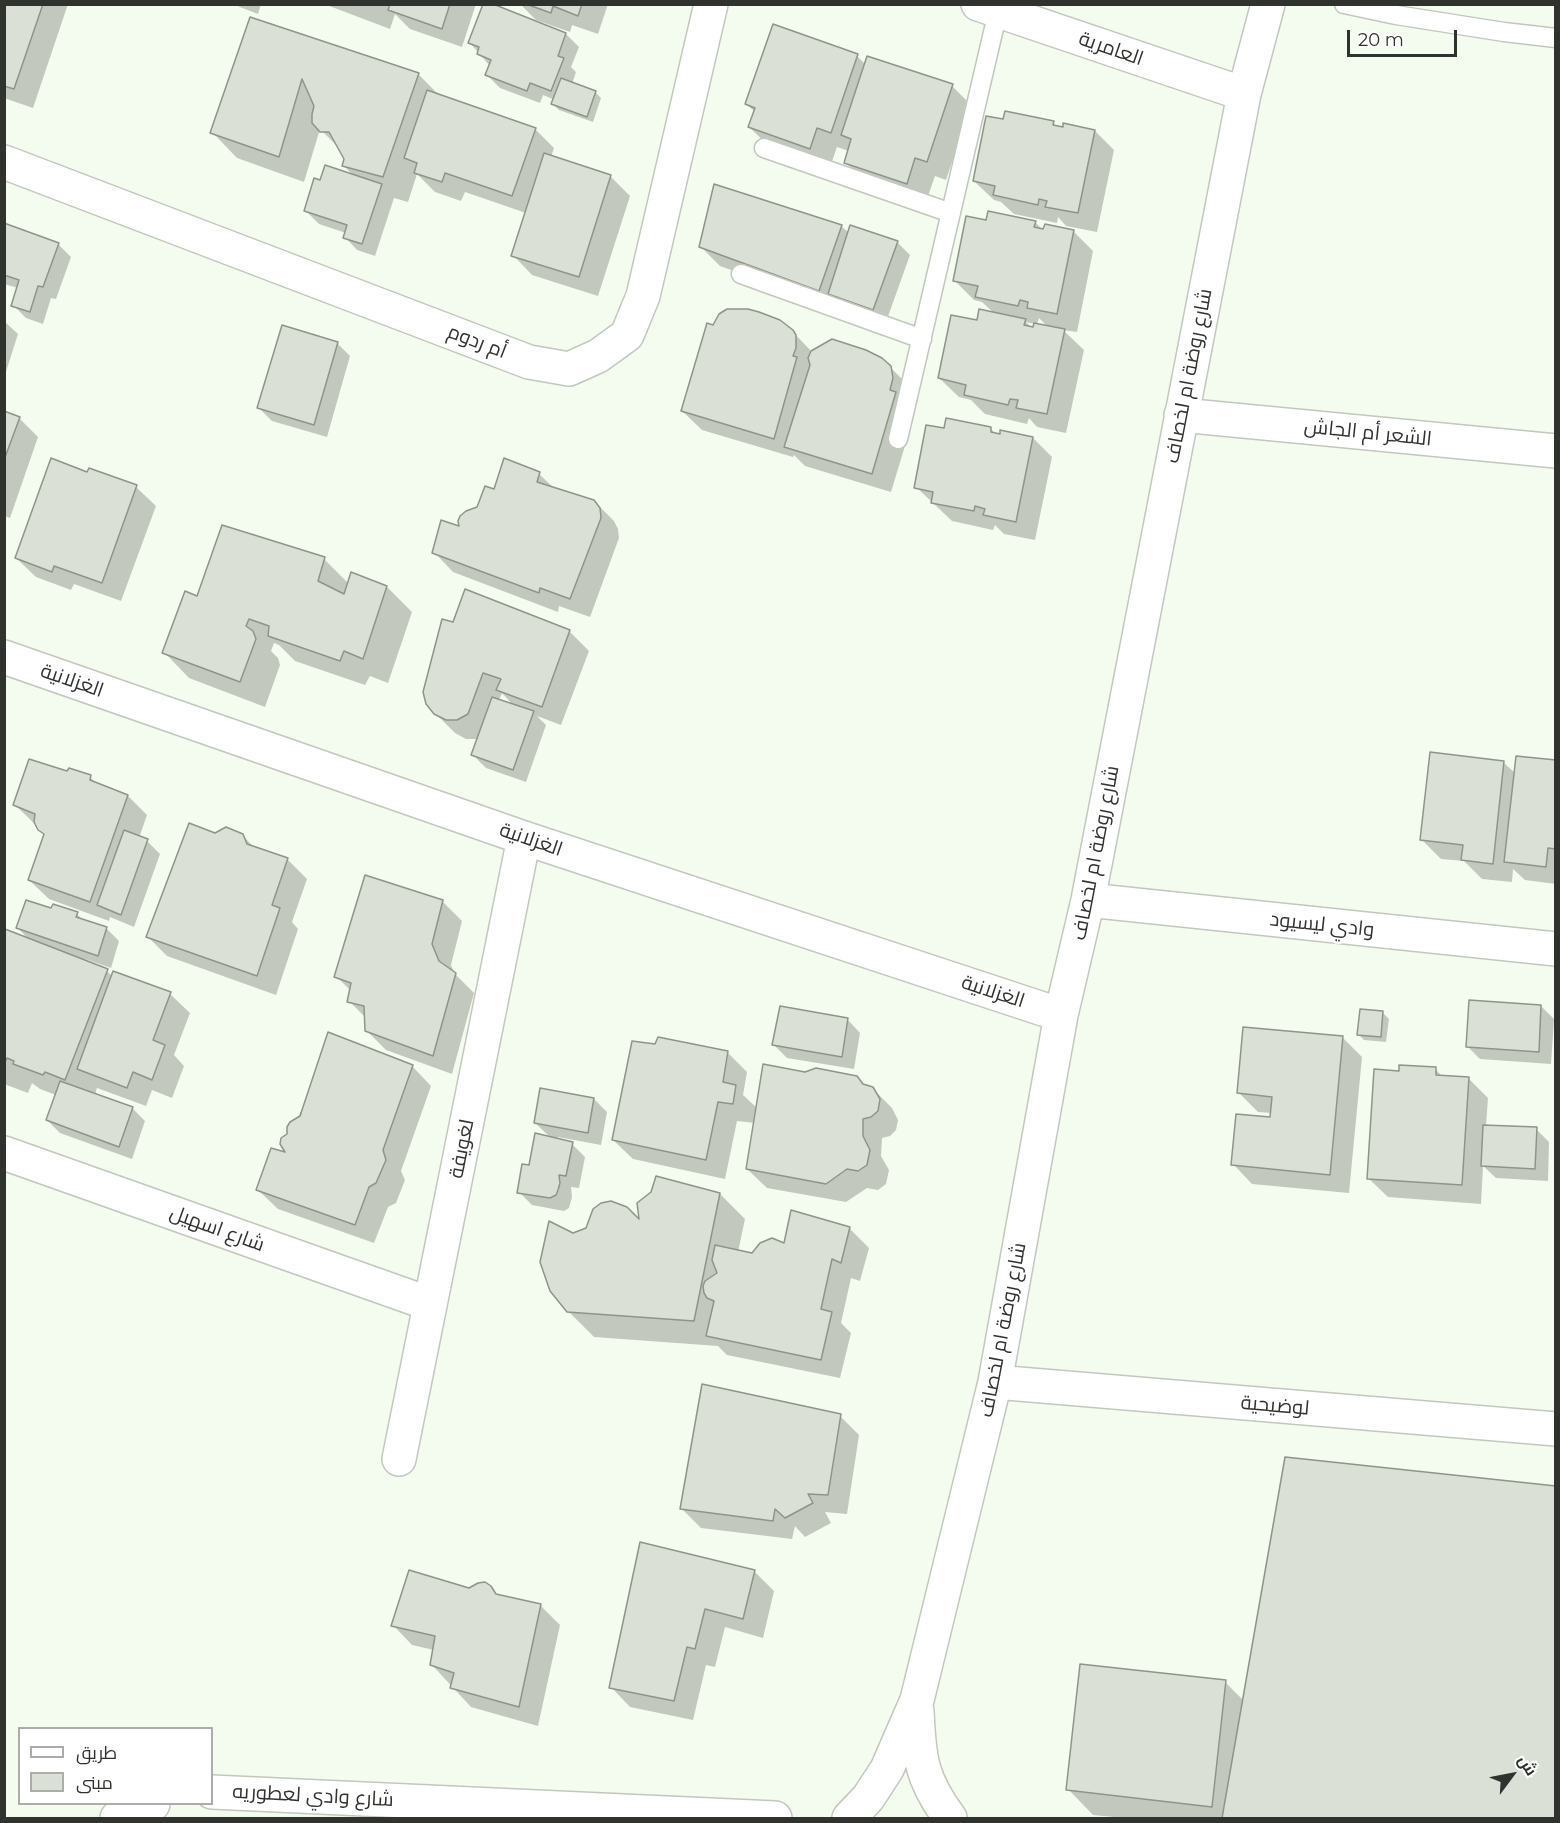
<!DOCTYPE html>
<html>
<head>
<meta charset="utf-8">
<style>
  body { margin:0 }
  #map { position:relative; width:1560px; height:1823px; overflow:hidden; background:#f4fbef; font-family:Montserrat,Cairo,sans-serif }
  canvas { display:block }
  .frame { position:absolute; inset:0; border:6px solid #30322e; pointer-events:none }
  .legend { position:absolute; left:18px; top:1727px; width:195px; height:78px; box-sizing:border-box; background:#fff; border:2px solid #acadab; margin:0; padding:8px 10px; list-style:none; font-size:18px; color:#30322e }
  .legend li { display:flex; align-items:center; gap:12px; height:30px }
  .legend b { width:30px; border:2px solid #acadab }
  .north { position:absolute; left:1482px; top:1745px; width:60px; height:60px; -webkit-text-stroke:4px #fff; paint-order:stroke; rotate:58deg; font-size:16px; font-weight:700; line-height:24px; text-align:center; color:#30322e }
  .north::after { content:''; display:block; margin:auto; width:21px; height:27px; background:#30322e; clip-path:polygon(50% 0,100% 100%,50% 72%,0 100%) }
  .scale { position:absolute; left:1347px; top:30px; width:110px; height:27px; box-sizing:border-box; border:3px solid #30322e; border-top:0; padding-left:8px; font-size:18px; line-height:21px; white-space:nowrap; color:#30322e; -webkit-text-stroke:4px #fff; paint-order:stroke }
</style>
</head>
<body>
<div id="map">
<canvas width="1560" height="1823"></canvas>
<div class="frame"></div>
<ul class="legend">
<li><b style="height:8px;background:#fff"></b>طريق</li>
<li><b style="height:16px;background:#dae0d5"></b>مبنى</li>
</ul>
<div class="north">ش</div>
<div class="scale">20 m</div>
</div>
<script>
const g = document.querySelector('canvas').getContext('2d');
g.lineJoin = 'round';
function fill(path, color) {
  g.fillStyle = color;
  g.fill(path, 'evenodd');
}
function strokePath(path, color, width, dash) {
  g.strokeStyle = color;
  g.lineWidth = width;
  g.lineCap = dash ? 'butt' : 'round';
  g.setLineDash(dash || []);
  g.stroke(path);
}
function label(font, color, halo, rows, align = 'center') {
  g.font = font + ' Montserrat,Cairo,sans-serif';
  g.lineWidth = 5;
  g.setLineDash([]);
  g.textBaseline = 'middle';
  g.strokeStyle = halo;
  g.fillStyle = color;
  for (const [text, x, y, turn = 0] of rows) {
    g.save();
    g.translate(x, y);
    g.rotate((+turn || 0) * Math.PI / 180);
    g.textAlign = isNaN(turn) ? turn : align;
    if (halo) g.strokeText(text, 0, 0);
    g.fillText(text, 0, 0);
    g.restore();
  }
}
fill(new Path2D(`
  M4,4H68L33,108L4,98Z
  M232,4H261L258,14Z
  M324,4H476L462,47L410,29L395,14L390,29Z
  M489,4L566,34L579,47L571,67L576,72L572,84L595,92L601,98L593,122L559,110L553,104L555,100L543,95L540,103L500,88L487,75L490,66L470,43Z
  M520,4H608L598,34L572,25L570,32L536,20Z
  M251,19L418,74L440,96L535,129L554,148L551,157L610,176L630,196L598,296L532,275L513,255L526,213L465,192L461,201L435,192L417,174L408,202L394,198L375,256L357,250L345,237L346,233L319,224L306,211L321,182L354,176L344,166L346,159L341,150L320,129L304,182L237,158L212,132Z
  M857,56L866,65L952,86L971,105L946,180L935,176L926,202L865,182L845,162L849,151L837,147L830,167L769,146L749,127L755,112L746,104Z
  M1004,121L1053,123L1058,128L1095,131L1114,150L1097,232L1066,226L1058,217L1057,223L1014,214L1001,202L994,200L974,181Z
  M988,222H1035L1044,231H1073L1093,251L1077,332L1063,330L1084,350L1066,433L1037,427L1029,418L1027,424L985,414L971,400L959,397L939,378L978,322L995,314L982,302L974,300L955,281ZM1039,318L1048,327L1037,325ZM1026,322L1035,324L1034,330Z
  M4,225L58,244L71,257L56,299L51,298L43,324L26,318L13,305L18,288L4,284Z
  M841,226L849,233L897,242L910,255L886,322L839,309L720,266L700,246Z
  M4,321L18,334L4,378Z
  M792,331L812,352L890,367L910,387L909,407L915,413L891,492L805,466L794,455L793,457L702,430L682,411Z
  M337,343L350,356L327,437L272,421L259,408Z
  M4,412L19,418L38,437L10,518L4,516Z
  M991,429L997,435L1033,438L1052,457L1035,540L1004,534L995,525L993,530L952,521L916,487Z
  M88,474L136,487L156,506L121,601L74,584L71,590L36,577L16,558Z
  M539,474L554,488L594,501L614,521L618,529L619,538L590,617L559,606L558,612L453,572L434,552L461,528L495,491Z
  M324,559L349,584L387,587L412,612L388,683L370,676L365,685L295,661L279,645L274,643L271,651L278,658L280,665L265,707L189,678L164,652L198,598Z
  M454,624L569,631L589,651L561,725L537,716L546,725L526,782L486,768L473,755L479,739H466L455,733L435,713ZM502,693L514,706L499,700Z
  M1503,762L1516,774L1556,762V884L1525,880L1513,869L1512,882L1482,879L1464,861L1441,859L1421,839Z
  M68,773L90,777L98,785L128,796L147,815L139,838L147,841L160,854L134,927L110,917L109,921L49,899L29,880L45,835L37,826L15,805Z
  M215,835H242L255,848L288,860L307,879L292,922L298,929L276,995L167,956L148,937Z
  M443,902L462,921L451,965L454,973L474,993L452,1074L386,1050L366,1030V1018L349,1001L351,991L336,976Z
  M52,910L77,914L84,921L106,928L119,941L111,968L85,959L84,962L107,971L113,977L170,994L190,1013L174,1055L184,1066L172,1098L152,1090L146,1106L97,1088L95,1095L132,1108L145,1121L132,1159L60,1133L47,1120L56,1095L40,1089L32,1083L28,1093L4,1084V928L9,932L30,941L18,928Z
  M1541,1006L1554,1019L1551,1064L1480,1059L1467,1046Z
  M1383,1013L1389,1019L1386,1042L1364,1040L1358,1034Z
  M848,1020L860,1033L854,1069L787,1058L774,1045Z
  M1343,1038L1362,1057L1349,1193L1252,1184L1233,1164L1271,1118L1272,1113L1258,1112L1238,1092Z
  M727,1052L747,1072L743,1095L757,1108L864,1086L872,1088L892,1108L898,1120L896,1130L890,1136L882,1138L881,1156L889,1170L886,1184L878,1190L867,1188L846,1202L767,1188L747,1169L755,1123L737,1121L725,1179L633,1159L613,1140Z
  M412,1066L431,1086L401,1171L405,1180L396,1203L388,1207L374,1243L278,1209L258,1190L289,1155L288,1135Z
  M1435,1069L1443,1077L1469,1079L1488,1098L1486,1126L1536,1129L1549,1142L1548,1181L1496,1178L1483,1166L1481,1204L1388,1197L1368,1178L1401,1073Z
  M594,1099L607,1112L601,1145L558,1137L557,1140L572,1144L585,1157L579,1188L571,1187L572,1197L569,1208L564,1211L532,1205L519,1192L530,1167L551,1138L535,1123Z
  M720,1194L745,1219L738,1252L753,1254L849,1228L869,1248L860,1281L851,1278L841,1323L851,1333L840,1378L727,1355L718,1346L594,1337L568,1311L572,1235L641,1223Z
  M840,1416L859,1435L847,1514L825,1512L831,1523L805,1537L795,1526L792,1539L701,1528L682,1509Z
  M1556,1487V1818H1124L1093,1815L1068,1789L1225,1682L1244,1701Z
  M641,1543L755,1572L774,1591L763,1638L725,1627L715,1667L706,1665L693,1720L630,1707L611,1687Z
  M540,1605L560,1625L538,1726L471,1707L432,1665L434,1650L412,1645L393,1625Z`), '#0003');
const building = new Path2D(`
  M4,4H43L14,89L4,86Z
  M390,4H450L442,29L388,10Z
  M483,4H493L566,33L558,56L564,58L551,91L530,83L527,91L485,75L491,60L477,54L479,47L468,43Z
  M526,4H582L578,16L553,6L551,13Z
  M250,17L419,73L383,177L342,166L344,159L329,132H320L312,123V114L314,106L302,79L279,157L210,133Z
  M773,24L858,54L831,133L817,128L810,149L748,127L755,108L745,104Z
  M867,56L953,84L927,162L915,158L907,184L844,163L851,139L841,135Z
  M561,78L596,91L587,117L551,104Z
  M427,90L536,128L512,196L445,173L442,182L414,173L417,163L404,158Z
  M1005,111L1054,121L1053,125L1063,127V123L1095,130L1078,213L1045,207L1047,201L1039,199L1038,205L993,195L995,186L973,181L986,116L1003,119Z
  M544,153L611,175L579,277L511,256Z
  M325,165L382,184L362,244L343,238L347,225L304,211L314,178L320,180Z
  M714,184L842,225L819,291L699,247Z
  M988,211L1036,221L1034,227L1043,229L1045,224L1074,230L1057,314L1027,308L1028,302L1020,300L1018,306L975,297L978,286L953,281L966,216L986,220Z
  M4,223L59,243L43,287L38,286L30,312L11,306L19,280L4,275Z
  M850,225L898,241L873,310L828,294Z
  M727,309H748L759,312L780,320L793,330L796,335V348L793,356L797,357L774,439L681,411L707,323L713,325L719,314Z
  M979,309L1026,319L1024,325L1033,327L1034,323L1065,329L1047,414L1016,408L1018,400L1010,399L1008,405L964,395L966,385L938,378L951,315L977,320Z
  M282,325L338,342L314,425L257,408Z
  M832,339L866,350L882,358L891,366L893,378L890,390L896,392L872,474L784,447L810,365L808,358L811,351Z
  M4,411L20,417L4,460Z
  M946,418L991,427V432L1000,434V430L1033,437L1016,522L983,515L985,509L975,506L974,511L931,503L933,492L914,488L926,425L944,428Z
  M51,458L87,472L89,468L137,485L102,583L54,566L52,572L15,558Z
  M504,458L540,472L537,482L594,500L600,508L601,518L570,599L540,588L539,593L432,553L441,520L459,526L458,521L460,516L466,511L477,507L485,486L494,489Z
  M222,525L325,557L318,581L344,594L351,572L387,586L363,659L344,651L340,661L268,636L269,626L249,619L246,626L253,631L256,639L240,682L162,653L185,591L197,596Z
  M465,589L570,630L542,707L496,690L501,679L483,673L468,714L457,720H446L434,714L426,704L423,692L442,619L453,622Z
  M492,697L534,711L513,770L471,755Z
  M1430,752L1504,761L1493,864L1461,860L1463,845L1420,840Z
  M1516,756L1556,760V849L1548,848L1546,867L1504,862Z
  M29,759L67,771L69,768L91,775L90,780L128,795L90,902L28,880L44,834L38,830L34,822L35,814L13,805Z
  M189,823L215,833L226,827L243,834L247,844L288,858L272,905L280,908L257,976L146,937Z
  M124,830L148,839L121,915L97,905Z
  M365,875L443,900L432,944L439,961L456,973L433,1056L365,1031L364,1006L347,1002L351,983L334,977Z
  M26,900L51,908L53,904L78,912L76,917L107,927L98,956L16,928Z
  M4,926L5,929L108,969L65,1080L45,1072L43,1075L13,1064L14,1061L7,1058L4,1064Z
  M113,971L171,992L153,1040L165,1045L152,1080L133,1072L127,1088L77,1069Z
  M1469,1000L1541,1005L1539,1052L1466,1047Z
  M780,1006L848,1018L842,1057L772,1045Z
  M1360,1009L1383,1011L1381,1037L1357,1035Z
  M1243,1027L1343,1036L1330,1175L1231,1165L1236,1114L1270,1117L1272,1097L1237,1093Z
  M328,1032L413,1065L383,1150L386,1160L376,1183L369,1187L355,1225L256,1190L271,1148L285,1152L280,1144L281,1138L287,1134V1127L290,1122L300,1116Z
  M658,1037L728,1051L723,1082L736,1085L733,1104L718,1102L706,1160L612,1140L632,1041L655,1044Z
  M763,1064L805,1072L816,1068L857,1076L863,1084L873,1087L880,1099L878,1111L871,1117L863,1119V1136L870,1150L867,1165L858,1171L847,1169L826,1184L746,1169Z
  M1399,1065L1436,1067V1075L1469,1077L1462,1185L1367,1179L1374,1069L1399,1071Z
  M60,1081L133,1107L119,1147L46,1120Z
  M540,1088L594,1098L588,1133L534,1123Z
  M1483,1125L1537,1127L1535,1169L1481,1166Z
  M535,1133L573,1142L566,1176L559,1175L560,1183L558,1190L556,1195L550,1198L517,1193L522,1164L529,1165Z
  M656,1176L720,1193L694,1321L567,1312L550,1291L540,1262L549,1221L573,1233L586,1228L593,1209L601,1203L611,1201L627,1207L639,1219L637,1203L651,1192Z
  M791,1210L850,1227L841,1263L832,1259L821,1309L832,1312L821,1360L706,1336L714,1301L707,1298L704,1293L703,1286L705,1281L717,1273L712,1260L715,1245L752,1253L760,1243L772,1238L784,1243Z
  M702,1384L841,1414L828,1495L808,1494L813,1503L785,1518L775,1509L773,1521L680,1509Z
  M1285,1457L1556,1486V1818H1222Z
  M640,1542L755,1570L743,1619L705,1609L695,1649L687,1647L674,1701L609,1688Z
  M409,1570L469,1588L478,1583L485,1582L491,1586L496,1594L541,1604L519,1707L450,1688L454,1673L430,1665L435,1636L391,1626Z
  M1080,1664L1226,1680L1212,1807L1066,1790Z`);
fill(building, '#dae0d5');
strokePath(building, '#8e9489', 1.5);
const service = new Path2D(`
  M1344,4L1396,15L1504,32L1556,38
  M764,148L951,213
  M741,274L922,339
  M898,439L998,11`);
const minor = new Path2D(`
  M978,4L1244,94
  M4,162L529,362L569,369L598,356L627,335L643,296L711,4
  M1181,415L1556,451
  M4,657L524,838L1061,1015
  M1088,900L1556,949
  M4,1153L430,1304
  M995,1382L1556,1429
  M399,1459L524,838
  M917,1711C919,1758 921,1779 950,1818
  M212,1792L775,1818
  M117,1818L153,1804
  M849,1818L868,1798L887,1769L917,1700L995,1382L1061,1015L1088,900L1244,94L1268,4`);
strokePath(service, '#c2c8bd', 21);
strokePath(minor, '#c2c8bd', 36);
strokePath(service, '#fff', 18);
strokePath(minor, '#fff', 33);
label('20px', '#30322e', '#fff', [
  ["العامرية",1111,49,19],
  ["أم ردوم",477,342,21],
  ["شارع روضة ام لخصاف",1189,376,-79],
  ["الشعر أم الجاش",1368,433,6],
  ["الغزلانية",72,681,19],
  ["الغزلانية",531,840,19],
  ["شارع روضة ام لخصاف",1096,853,-79],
  ["وادي ليسيود",1322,925,6],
  ["الغزلانية",993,992,18],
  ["لغويفة",462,1149,-79],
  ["شارع اسهيل",217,1229,20],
  ["شارع روضة ام لخصاف",1003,1330,-79],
  ["لوضيحية",1275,1406,5],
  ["شارع وادي لعطوريه",313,1796,3]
]);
</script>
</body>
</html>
